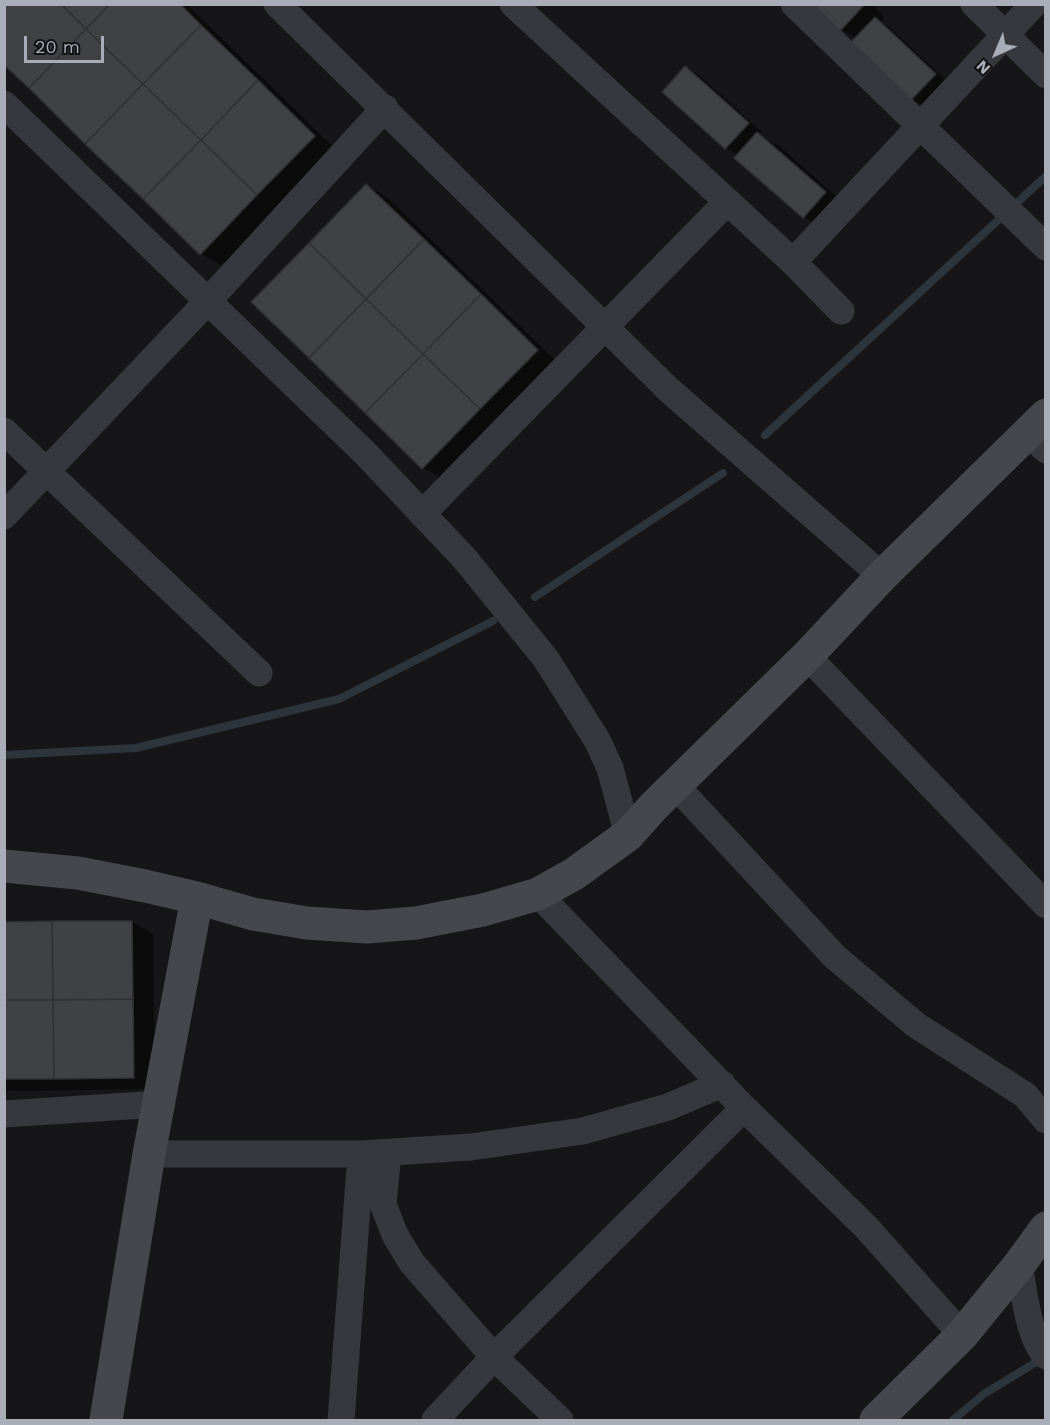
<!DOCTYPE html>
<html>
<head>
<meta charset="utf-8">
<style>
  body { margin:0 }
  #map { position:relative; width:1050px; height:1425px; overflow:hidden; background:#161618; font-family:"Work Sans",sans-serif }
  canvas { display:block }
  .frame { position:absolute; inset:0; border:6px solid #a8adb8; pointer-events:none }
  .north { position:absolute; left:966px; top:24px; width:60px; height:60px; -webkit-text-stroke:4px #111113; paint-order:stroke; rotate:224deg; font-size:16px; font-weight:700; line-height:24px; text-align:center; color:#a8adb8 }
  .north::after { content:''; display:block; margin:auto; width:21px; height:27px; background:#a8adb8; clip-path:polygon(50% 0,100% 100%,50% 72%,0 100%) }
  .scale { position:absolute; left:24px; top:36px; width:80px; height:27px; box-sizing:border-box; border:3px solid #a8adb8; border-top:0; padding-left:8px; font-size:18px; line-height:21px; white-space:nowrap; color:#a8adb8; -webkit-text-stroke:4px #111113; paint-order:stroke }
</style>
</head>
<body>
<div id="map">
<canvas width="1050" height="1425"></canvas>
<div class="frame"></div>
<div class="north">N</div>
<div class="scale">20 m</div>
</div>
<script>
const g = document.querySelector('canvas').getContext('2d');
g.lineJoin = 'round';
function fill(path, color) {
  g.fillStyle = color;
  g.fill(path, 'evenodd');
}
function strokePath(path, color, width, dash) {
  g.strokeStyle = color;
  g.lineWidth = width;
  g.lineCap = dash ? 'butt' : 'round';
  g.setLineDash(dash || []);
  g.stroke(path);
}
fill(new Path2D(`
  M4,4H187L335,149L222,266L201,254Z
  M815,4H872L885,17L881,22L889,27L949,83L926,107L912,99L853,42L856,38L841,29Z
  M686,67L700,76L762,132L759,135L779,146L846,205L825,229L804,217L736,158L739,155L726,148L664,92Z
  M367,185L388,198L558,363L445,480L423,468L253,302Z
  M132,922L153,934L155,1089L4,1091V923Z`), '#0007');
strokePath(new Path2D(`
  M765,435L1046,176
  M535,597L723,473
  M4,755L136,748L339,699L493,621
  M953,1420L984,1394L1043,1358`), '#2c353c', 8);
const building = new Path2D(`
  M4,4H61L86,29L29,88L4,65Z
  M61,4H110L86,29Z
  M110,4H180L201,25L143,84L86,29Z
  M813,4H865L840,31Z
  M875,17L936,74L911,100L851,42Z
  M201,25L258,80L201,140L143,84Z
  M86,29L143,84L85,144L29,88Z
  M685,66L749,123L725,149L662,92Z
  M258,80L315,136L257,195L201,140Z
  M143,84L201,140L143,199L85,144Z
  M757,132L826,192L803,218L734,158Z
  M201,140L257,195L200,255L143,199Z
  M366,184L424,239L366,299L309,243Z
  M424,239L481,294L423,354L366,299Z
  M309,243L366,299L309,358L251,302Z
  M481,294L538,350L480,409L423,354Z
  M366,299L423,354L365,413L309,358Z
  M423,354L480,409L422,469L365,413Z
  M52,921H132L133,999L53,1000Z
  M52,921L53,1000H4V922Z
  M133,999L134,1078L54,1079L53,1000Z
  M4,1000H53L54,1079H4Z`);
fill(building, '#404145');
strokePath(building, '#303034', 1.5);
strokePath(new Path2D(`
  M277,4L669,390L882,576
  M513,4L793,262L841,311
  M794,4L1046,247
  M974,4L1046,75
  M4,104L366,454L465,559L546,659L597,740L610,768L628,835
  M793,262L1034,4
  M4,431L259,673
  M1028,433L1046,450
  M422,514L727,202
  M4,516L207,302L385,108
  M807,656L1046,905
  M675,785L835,957L916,1025L1025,1095L1046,1120
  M538,894L744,1108L866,1227L962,1335
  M4,1114L160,1104
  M388,1153L383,1204L395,1235L412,1263L494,1357L560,1420
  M149,1154H361L471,1147L583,1131L668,1107L722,1084
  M1019,1265C1024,1290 1028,1337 1046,1356
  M341,1420L361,1154
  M435,1420L494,1357L744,1108`), '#37383d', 27);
strokePath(new Path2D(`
  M4,866L78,873L145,886L197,898L253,914L307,923L367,927L416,923L483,910L538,894L574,874L628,835L654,806L807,656L882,576L1046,415
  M106,1420L149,1154L197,898
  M876,1420L962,1335L1019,1265L1046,1228`), '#45474d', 33);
</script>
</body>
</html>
